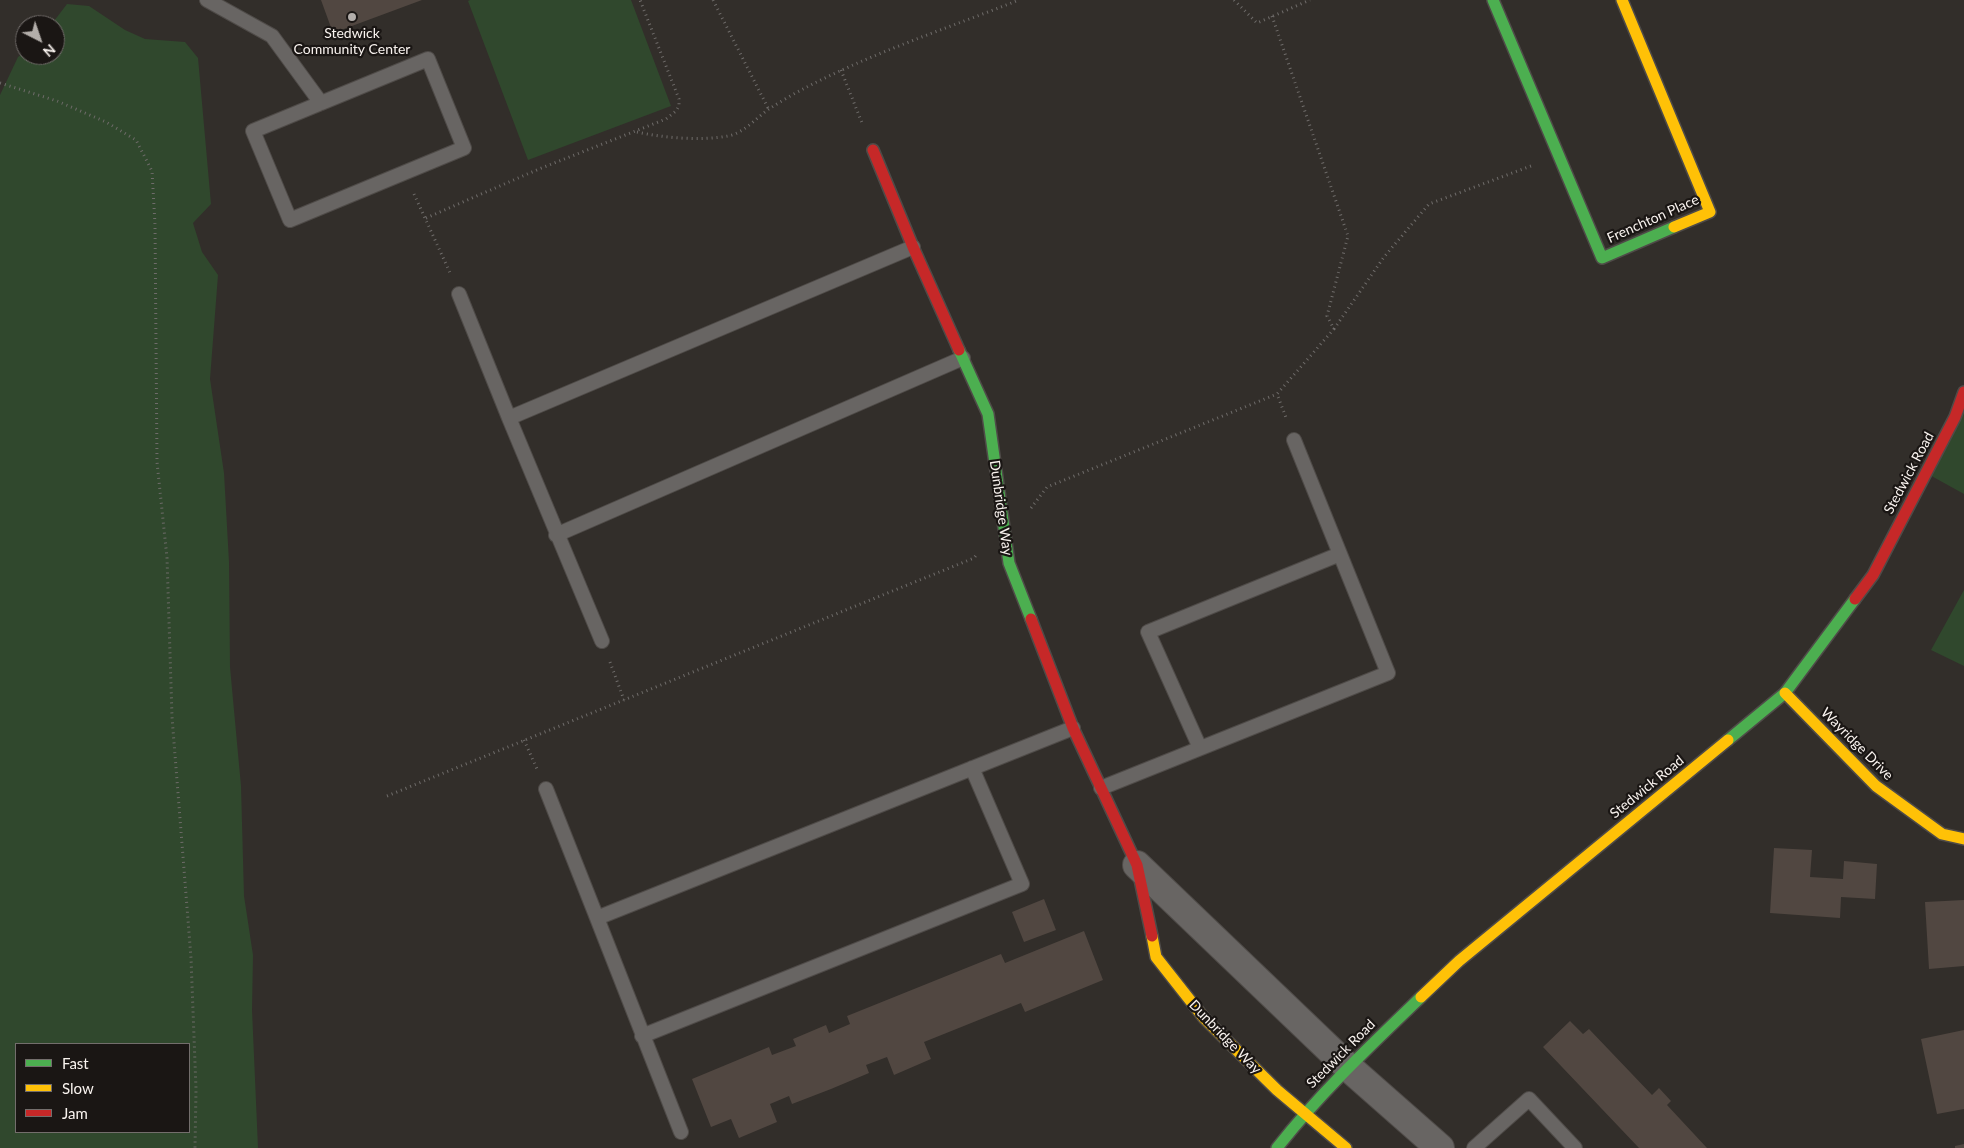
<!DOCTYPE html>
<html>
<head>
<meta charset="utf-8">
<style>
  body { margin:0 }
  #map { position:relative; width:1964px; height:1148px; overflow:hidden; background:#322e2a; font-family:Lato,sans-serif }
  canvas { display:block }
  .legend { position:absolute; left:15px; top:1043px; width:175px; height:90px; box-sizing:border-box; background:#1a1614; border:1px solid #736e6c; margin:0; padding:6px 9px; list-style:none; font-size:15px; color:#f9f3ef }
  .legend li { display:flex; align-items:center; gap:10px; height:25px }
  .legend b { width:25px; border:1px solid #736e6c }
  .north { position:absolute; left:15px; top:15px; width:50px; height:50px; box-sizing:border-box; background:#1a1614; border:1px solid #736e6c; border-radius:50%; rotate:139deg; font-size:14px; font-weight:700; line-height:20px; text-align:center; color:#f9f3ef }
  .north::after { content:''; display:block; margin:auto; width:18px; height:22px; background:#b3aeaa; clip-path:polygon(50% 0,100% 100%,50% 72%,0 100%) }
</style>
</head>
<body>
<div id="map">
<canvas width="1964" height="1148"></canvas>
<ul class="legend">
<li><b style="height:6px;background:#4caf50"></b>Fast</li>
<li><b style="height:6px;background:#ffc107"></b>Slow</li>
<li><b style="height:6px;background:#c62828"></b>Jam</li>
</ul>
<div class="north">N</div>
</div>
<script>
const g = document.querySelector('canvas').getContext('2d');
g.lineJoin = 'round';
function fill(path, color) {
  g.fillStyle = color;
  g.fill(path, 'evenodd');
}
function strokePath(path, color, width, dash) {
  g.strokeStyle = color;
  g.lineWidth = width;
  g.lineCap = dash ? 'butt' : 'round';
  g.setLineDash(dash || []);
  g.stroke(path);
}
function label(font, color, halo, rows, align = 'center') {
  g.font = font + ' Lato,sans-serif';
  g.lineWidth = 4.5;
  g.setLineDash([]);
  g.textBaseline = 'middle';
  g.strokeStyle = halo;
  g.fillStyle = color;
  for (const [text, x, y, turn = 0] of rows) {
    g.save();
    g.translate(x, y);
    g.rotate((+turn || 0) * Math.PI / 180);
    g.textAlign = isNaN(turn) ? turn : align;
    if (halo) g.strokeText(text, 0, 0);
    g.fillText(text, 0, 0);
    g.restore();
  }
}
fill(new Path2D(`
  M470,0H631L671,106L528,160L468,1Z
  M67,4L89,6L125,30L145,39L185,42L198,58L211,204L193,223L202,252L218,275L210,379L224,473L229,562L230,667L241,786L244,896L253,955L252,1010L258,1148H0V95L18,57L25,52V55H55V25H51ZM16,1044H189V1132H16Z
  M1964,391V494L1926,473Z
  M1964,590V666L1931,650Z`), '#30482d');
fill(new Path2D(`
  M321,0H422L333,33Z
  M1774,848L1812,850L1810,877L1843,879L1844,861L1877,864L1875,899L1841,897L1840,918L1770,913Z
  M1044,899L1056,930L1024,942L1012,912Z
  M1964,900V966L1929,969L1925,902Z
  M1084,931L1103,980L1025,1012L1021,1003L924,1042L931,1059L894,1075L887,1057L866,1065L869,1073L831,1089L792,1104L789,1096L770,1104L777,1122L739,1138L731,1119L711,1127L692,1079L769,1047L772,1055L796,1046L793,1039L826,1025L829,1033L850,1024L847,1016L1001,954L1005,963Z
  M1570,1021L1583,1034L1589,1029L1652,1095L1659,1088L1671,1101L1667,1105L1707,1148H1639L1543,1047Z
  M1964,1030V1109L1937,1114L1921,1039Z
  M1964,1144V1148H1955V1146Z`), '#514741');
const lane = new Path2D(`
  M207,0L272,36L321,103
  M428,59L464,148L290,220L253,131Z
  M459,294L509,418
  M556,535L963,358
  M602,641L509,418L913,247
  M1200,748L1148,632L1340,554
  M1101,788L1388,673L1294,440
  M546,789L597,918
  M642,1036L1022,884L972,768
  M681,1132L597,918L1073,728
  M1474,1148L1529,1099L1575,1148`);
const street = new Path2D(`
  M1137,865L1348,1067L1440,1148`);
const fast = new Path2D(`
  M1493,0L1602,258L1674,227
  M959,350L988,414L1009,563L1031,619
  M1728,740L1785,693L1855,599
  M1277,1148C1321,1092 1370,1046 1421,997`);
const slow = new Path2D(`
  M1622,0L1710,212L1674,227
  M1785,693L1876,786L1942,834L1964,839
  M1152,936L1156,957L1204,1018L1277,1090L1346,1148
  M1421,997L1459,961L1728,740`);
const jam = new Path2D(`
  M873,150L913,247L959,350
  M1855,599L1873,575L1955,417L1964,392
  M1031,619L1073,728L1137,865L1152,936`);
strokePath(lane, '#4f4b48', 16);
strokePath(street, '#4f4b48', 30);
strokePath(fast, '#4f4b48', 14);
strokePath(slow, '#4f4b48', 14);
strokePath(jam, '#4f4b48', 14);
strokePath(new Path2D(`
  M713,0L769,110
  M1234,0L1257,23L1310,0
  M1272,16L1348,236L1327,316L1334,329L1277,394L1287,420
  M841,70L862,123
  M0,83L57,101L106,122L136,140L152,171L155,224L157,462L167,558L172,717L191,958L196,1089L195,1148
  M637,132C664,138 701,141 728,136C744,133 756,118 769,109C780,102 793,94 805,88C872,53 948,28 1019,0
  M414,194L451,275
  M426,218L539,169L666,119L676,111L679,106V99L640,0
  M1334,329L1384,257L1429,204L1531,166
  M1031,508L1047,487L1277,394
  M610,662L624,700
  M524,740L537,769
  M387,796L974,558L977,554`), '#6f6c6a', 3, [1, 4]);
strokePath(lane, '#686563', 14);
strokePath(street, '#686563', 28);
strokePath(fast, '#4caf50', 11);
strokePath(slow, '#ffc107', 11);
strokePath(jam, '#c62828', 11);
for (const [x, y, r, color] of [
  [352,17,5,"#b3aeaa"]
]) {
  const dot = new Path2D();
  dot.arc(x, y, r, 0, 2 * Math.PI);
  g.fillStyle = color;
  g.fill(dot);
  strokePath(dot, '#1a1614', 2);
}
label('14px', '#f9f3ef', '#1a1614', [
  ["Stedwick",352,33],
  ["Community Center",352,49]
]);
label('14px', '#f9f3ef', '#1a1614', [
  ["Frenchton Place",1653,219,-24],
  ["Stedwick Road",1909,473,-62],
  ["Dunbridge Way",1001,508,82],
  ["Wayridge Drive",1857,744,45],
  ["Stedwick Road",1647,787,-39],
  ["Dunbridge Way",1225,1037,46],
  ["Stedwick Road",1341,1054,-45]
]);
</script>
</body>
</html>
